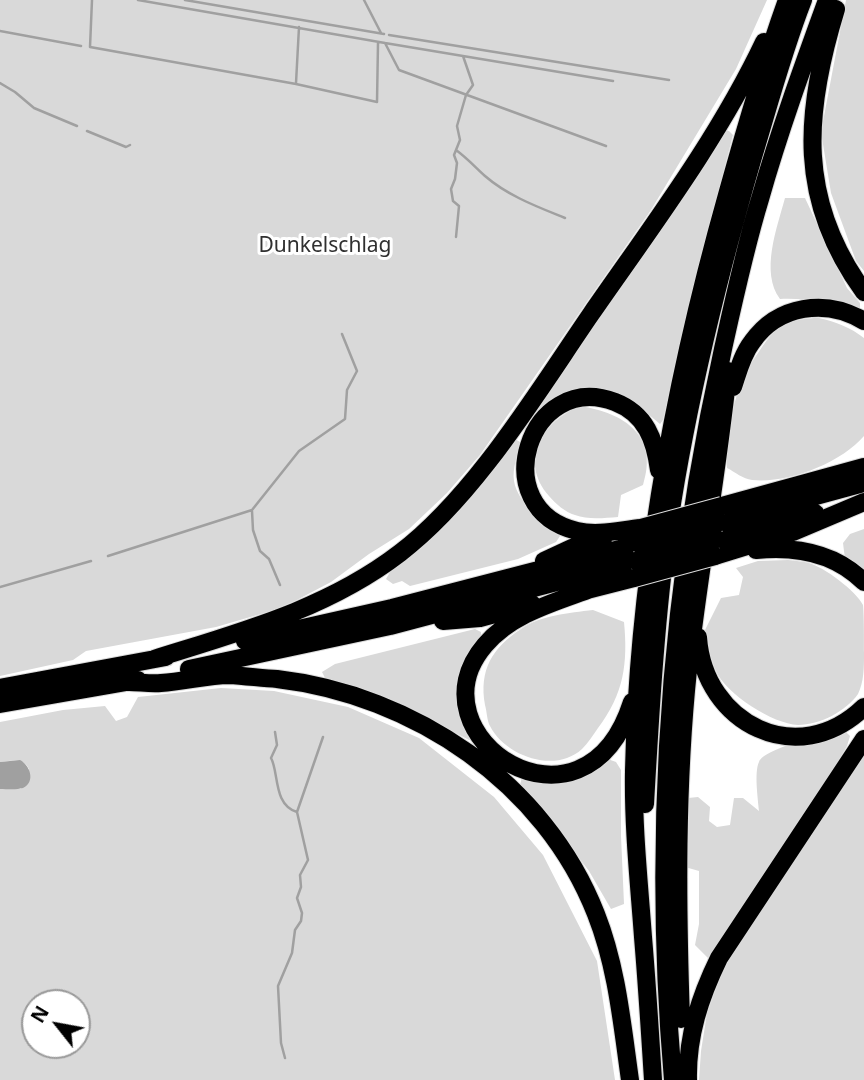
<!DOCTYPE html>
<html>
<head>
<meta charset="utf-8">
<style>
  body { margin:0 }
  #map { position:relative; width:864px; height:1080px; overflow:hidden; background:#fff; font-family:"Noto Sans",sans-serif }
  canvas { display:block }
  .north { position:absolute; left:21px; top:989px; width:70px; height:70px; box-sizing:border-box; background:#fff; border:2px solid #999; border-radius:50%; rotate:301deg; font-size:19px; font-weight:700; line-height:28px; text-align:center; color:#000 }
  .north::after { content:''; display:block; margin:auto; width:24px; height:32px; background:#000; clip-path:polygon(50% 0,100% 100%,50% 72%,0 100%) }
</style>
</head>
<body>
<div id="map">
<canvas width="864" height="1080"></canvas>
<div class="north">N</div>
</div>
<script>
const g = document.querySelector('canvas').getContext('2d');
g.lineJoin = 'round';
function fill(path, color) {
  g.fillStyle = color;
  g.fill(path, 'evenodd');
}
function strokePath(path, color, width, dash) {
  g.strokeStyle = color;
  g.lineWidth = width;
  g.lineCap = dash ? 'butt' : 'round';
  g.setLineDash(dash || []);
  g.stroke(path);
}
function label(font, color, halo, rows, align = 'center') {
  g.font = font + ' "Noto Sans",sans-serif';
  g.lineWidth = 6;
  g.setLineDash([]);
  g.textBaseline = 'middle';
  g.strokeStyle = halo;
  g.fillStyle = color;
  for (const [text, x, y, turn = 0] of rows) {
    g.save();
    g.translate(x, y);
    g.rotate((+turn || 0) * Math.PI / 180);
    g.textAlign = isNaN(turn) ? turn : align;
    if (halo) g.strokeText(text, 0, 0);
    g.fillText(text, 0, 0);
    g.restore();
  }
}
fill(new Path2D(`
  M0,0H767L736,69L651,210L480,455L447,493L409,529L369,554L331,582L295,601L271,611L216,627L86,651L73,660L0,676Z
  M846,0H864V271L856,261L831,193L821,132Z
  M724,130L729,131L733,135L687,313L663,420L660,424L642,409L602,394L536,415L534,409L538,402L642,257Z
  M785,198H805L847,288L860,303V309C832,303 808,298 780,299C760,272 777,228 785,198Z
  M819,318C836,322 850,327 864,338V436C841,463 787,484 752,480C743,479 735,472 727,468C726,426 735,384 760,350C766,341 773,331 782,326C794,320 805,318 819,318Z
  M580,406C625,413 659,436 643,485L621,495L618,517C604,518 588,520 575,515C565,512 556,504 549,496C518,460 543,421 580,406Z
  M515,439L520,442C518,454 512,469 514,481C518,505 544,520 562,533L556,542L518,559L410,586L402,581L393,584L386,579L390,572C440,534 481,491 515,439Z
  M864,529V574L845,559L843,543L850,534Z
  M788,560C795,561 802,561 809,563C824,567 856,591 863,605C864,614 864,642 864,653C864,667 864,682 858,694C846,711 820,725 798,725C773,724 726,694 716,671C710,659 708,643 705,630L721,598L739,595L743,577L736,568L758,561Z
  M593,610L624,622C628,663 624,694 598,728C593,735 588,743 582,749C555,774 505,756 490,726C487,721 487,712 485,705C479,670 492,648 521,629C541,615 569,613 593,610Z
  M475,629L481,632V636L466,666L473,738L469,740C420,714 381,694 326,680L322,672L335,664Z
  M221,688L274,691L348,707L419,738L494,797L543,855L597,961L615,1080H0V789H21L29,769C23,757 12,761 0,762V722L63,710L105,706L116,721L127,717L138,697ZM35,1003H77V1045H35Z
  M844,730L850,736L847,746L831,774L708,958L695,945L699,924V871L685,867L688,798L698,797L710,807L709,821L717,827L730,825L734,798H743L759,811C758,799 754,772 759,762C765,747 827,735 844,730Z
  M864,750V1080H699L701,1051L707,1013L723,969Z
  M605,758L616,762L621,770V836L624,904L611,909L589,871L554,826L519,789L522,777Z`), '#d9d9d9');
fill(new Path2D(`
  M20,760C30,765 36,782 23,788C17,790 7,789 0,789V762Z`), '#a0a0a0');
strokePath(new Path2D(`
  M92,0L90,47L296,84L377,102L378,43
  M138,0L385,43L399,70L606,146
  M185,0L384,34
  M364,0L381,33
  M0,31L81,46
  M389,35L669,80
  M385,43L613,81
  M0,83L15,92L34,108L77,126
  M296,83L299,27
  M87,131L126,147L130,145
  M456,150C467,158 475,167 485,176C508,196 538,207 565,218
  M456,237L459,206L453,201L451,189L455,179L457,163L454,155L460,140L457,126L466,95L473,85L463,56
  M252,511L253,530L260,551L269,559L280,585
  M108,556L252,510L299,451L345,419L347,390L357,371L342,334
  M0,587L91,561
  M275,732L277,745L271,758C279,772 273,805 297,812
  M285,1058L281,1043L278,986L292,953L295,930L301,921L302,913L297,898L301,887L300,875L308,860L297,812L323,737`), '#a0a0a0', 2.5);
const highway = new Path2D(`
  M836,9C804,113 797,200 864,292
  M733,387C738,372 742,355 752,342C778,305 826,298 864,321
  M722,506L864,467
  M720,522L864,483
  M641,528C620,530 598,536 577,531C484,509 529,369 615,402C646,414 655,440 659,470
  M717,539L815,513
  M756,550C796,546 835,553 864,582
  M715,556L793,532L864,502
  M544,561L572,548L603,539
  M593,588C556,602 512,613 485,645C407,736 584,853 632,702
  M583,591L634,578
  M443,621L480,618L532,604
  M698,637C704,724 798,771 864,707
  M245,641L392,608L639,544
  M154,659C240,632 327,609 400,553C475,496 538,391 591,314C652,226 718,139 764,42
  M189,669L390,626L636,561
  M129,682C139,682 150,684 161,683C184,682 207,675 229,675C245,676 262,678 277,679C414,695 545,783 596,914C617,967 622,1024 630,1080
  M0,688L166,657
  M0,704L138,680
  M645,804C650,717 655,630 666,544C684,413 716,284 753,157C769,104 783,51 803,0
  M681,1019C677,903 676,785 688,670C699,570 718,471 728,371
  M653,1080C650,1032 647,984 643,937C639,882 633,827 634,771C638,576 674,383 727,195C745,130 764,64 787,0
  M673,1080C652,836 670,589 723,349C734,299 745,248 760,199C779,132 803,66 827,0
  M688,1080C687,1036 700,997 719,958L864,739`);
strokePath(highway, '#dbdbdb', 20);
strokePath(highway, '#000', 18);
const highwayBridge = new Path2D(`
  M641,528L722,506
  M639,544L720,522
  M636,561L717,539
  M634,578L715,556`);
strokePath(highwayBridge, '#dbdbdb', 20, []);
strokePath(highwayBridge, '#000', 18);
label('21px', '#303030', '#fff', [
  ["Dunkelschlag",325,246]
]);
</script>
</body>
</html>
